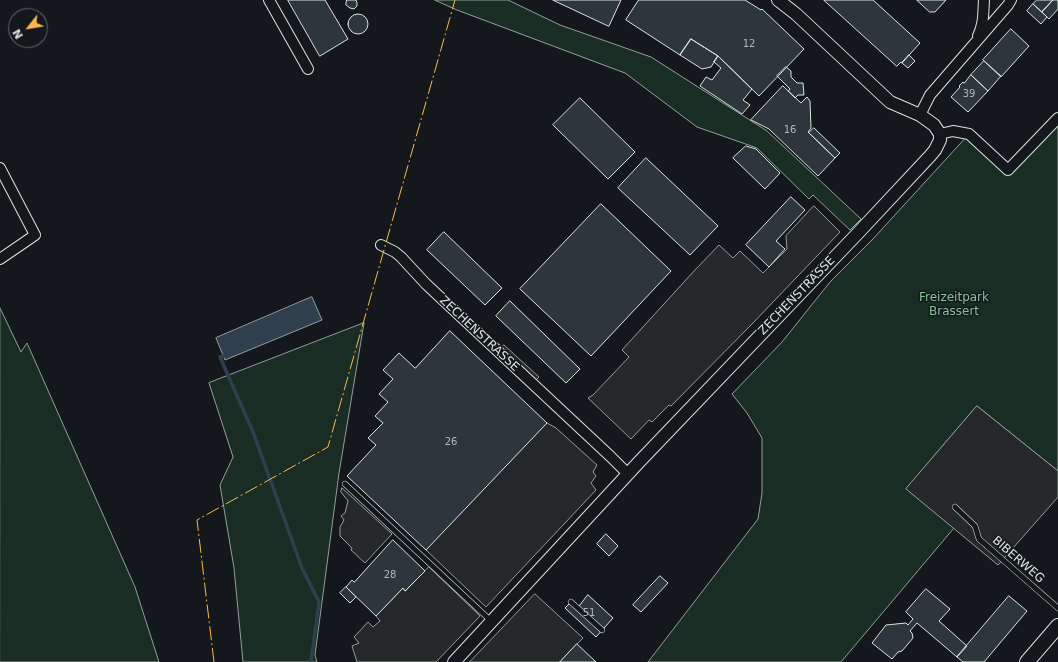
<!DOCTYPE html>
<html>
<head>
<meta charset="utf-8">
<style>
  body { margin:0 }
  #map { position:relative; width:1058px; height:662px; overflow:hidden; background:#14181c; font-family:"DejaVu Sans",sans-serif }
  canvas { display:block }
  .north { position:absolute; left:8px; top:8px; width:40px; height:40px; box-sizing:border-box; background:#14181c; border:1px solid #626a69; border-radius:50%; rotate:239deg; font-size:11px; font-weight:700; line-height:16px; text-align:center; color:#d8e6dc }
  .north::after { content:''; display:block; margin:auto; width:14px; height:18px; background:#ffb74d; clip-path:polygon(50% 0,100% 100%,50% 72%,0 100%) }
</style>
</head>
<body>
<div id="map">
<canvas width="1058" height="662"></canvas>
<div class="north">N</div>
</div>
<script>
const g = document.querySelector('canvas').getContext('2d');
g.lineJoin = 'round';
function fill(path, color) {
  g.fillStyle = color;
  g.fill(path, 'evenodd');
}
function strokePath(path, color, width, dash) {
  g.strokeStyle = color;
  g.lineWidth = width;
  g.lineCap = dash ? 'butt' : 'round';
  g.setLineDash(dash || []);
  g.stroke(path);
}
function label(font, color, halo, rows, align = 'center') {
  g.font = font + ' "DejaVu Sans",sans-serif';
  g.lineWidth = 3;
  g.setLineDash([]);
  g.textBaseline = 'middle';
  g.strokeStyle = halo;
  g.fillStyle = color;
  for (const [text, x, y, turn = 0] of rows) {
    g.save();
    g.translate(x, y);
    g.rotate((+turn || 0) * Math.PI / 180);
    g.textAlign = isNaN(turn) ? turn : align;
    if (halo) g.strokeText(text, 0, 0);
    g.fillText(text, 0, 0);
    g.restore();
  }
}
const green = new Path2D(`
  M435,0H508L560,25L651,57L767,131L861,219L850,230L813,195L809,199L757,148L697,127L625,73L457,10Z
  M1058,118V471L977,406L907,489L954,528L841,662H648L758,519L762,493V438L747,413L732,394L782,342L830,282L872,240L969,134L1008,170Z
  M0,308L21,352L27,343L135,587L159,662H0Z
  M364,323L339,473L315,655L317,662H243L234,568L220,485L233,457L209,383Z`);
fill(green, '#1a2d24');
strokePath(green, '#939e99', 1);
const parking = new Path2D(`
  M814,206L840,232L752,324L671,406L669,405L652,422L649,420L631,439L588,398L593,395L629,357L622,350L694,271L719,245L733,258L740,251L763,273L787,249L786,236Z
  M504,345L539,377L536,380L501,348Z
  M977,406L1058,471V497L998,565L906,489Z
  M547,423L556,428L597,465L593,472L596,476L591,483L596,490L486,607L426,550Z
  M342,488L392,534L365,563L351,550L352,548L340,536V527L344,520L341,516L345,513L348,501L341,492Z
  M429,567L480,616L436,662H357L352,646L359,643L354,637L368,622L373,627L380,621L376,616L403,588L405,591Z
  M535,594L583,638L560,662H470Z`);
fill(parking, '#24282b');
strokePath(parking, '#939e99', 1);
const water = new Path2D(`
  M312,297L322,320L225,360L216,338Z`);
fill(water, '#2f3f4d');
strokePath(water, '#939e99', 1);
strokePath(new Path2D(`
  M223,356L220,357L253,432L302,568L319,602L311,662`), '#2f3f4d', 3.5);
const building = new Path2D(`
  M288,0H325L348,39L320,56Z
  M347,0H356L357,3V6L354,9L350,8L346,5Z
  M553,0H621L609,26Z
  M639,0H745L761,10L762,9L804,49L759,96L718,56L691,39L680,55L626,20Z
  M824,0H873L920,43L902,63L901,62L897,66Z
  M917,0H946L935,12H930Z
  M1037,0H1053L1042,12L1033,4Z
  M1053,0H1058V9L1049,19L1042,12Z
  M1033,4L1047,17L1041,24L1027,11Z
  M348 24a10 10 0 1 1 20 0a10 10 0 1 1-20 0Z
  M1011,29L1029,46L1001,77L983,60Z
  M691,39L718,56L711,67L702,69L680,55Z
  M909,55L915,61L908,68L902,63Z
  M718,56L752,89L743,100L750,105L742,114L700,86L706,77L712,80L721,68L714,62Z
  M984,61L1001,76L988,91L971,75Z
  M786,67L791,71V77L797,83H803L804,95H798L795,98L788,91L790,89L777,76Z
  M971,75L988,91L968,112L951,97L960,87L959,86L963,82L964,83Z
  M783,86L801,103L807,97L810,101L811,128L808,132L835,158L818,176L769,129L751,120Z
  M580,98L635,152L608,179L553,125Z
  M814,128L840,153L835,158L809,133Z
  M746,146L756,149L780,173L765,189L733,158Z
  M646,158L718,226L690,255L618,188Z
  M791,197L805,210L776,241L785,249L769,267L746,245Z
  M601,204L671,271L591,356L520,289Z
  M444,232L502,288L485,305L427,250Z
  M510,301L580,369L566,383L496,316Z
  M450,331L547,423L426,550L347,476L376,445L368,438L383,423L375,416L388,402L379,394L393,379L383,370L399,353L415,368Z
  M606,534L618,546L609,556L597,544Z
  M393,540L425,571L405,591L403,588L376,616L346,587L352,580L354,582Z
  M660,576L668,583L641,612L633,605Z
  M346,587L356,597L350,603L340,593Z
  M926,589L950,609L939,621L967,646L957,657L917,623L910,631L912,633L913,638L902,651L898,652L892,659L872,643L886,625L906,623L908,625L913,619L906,612Z
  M588,595L613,618L596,637L565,608L572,601L578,607Z
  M1009,596L1027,611L984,662H963L957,657Z
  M577,644L596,662H560Z`);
fill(building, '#2c363c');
strokePath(building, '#d8e6dc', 1);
const service = new Path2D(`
  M345,484L491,621
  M955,507L975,526L979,539L1058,608
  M571,602L602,630`);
const minor = new Path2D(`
  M269,0L308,69
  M978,36C984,23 983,15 984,0
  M920,115L930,95L1008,5L1011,0
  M940,134L953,131L969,134L1008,170L1058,118
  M0,168L35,235L0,259
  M381,245L395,252L401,257L426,284L611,457L628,474`);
const tertiary = new Path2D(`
  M454,662L639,462L858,233L930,156L935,150L940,140V134L934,125L920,115L890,102L796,14L778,0`);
const secondary = new Path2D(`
  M1027,662L1058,626`);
strokePath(service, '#d8e6dc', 6);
strokePath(minor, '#d8e6dc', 12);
strokePath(tertiary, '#d8e6dc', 14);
strokePath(secondary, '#d8e6dc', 16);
strokePath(service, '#14181c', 5);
strokePath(minor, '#14181c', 10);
strokePath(tertiary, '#14181c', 12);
strokePath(secondary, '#14181c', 14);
strokePath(new Path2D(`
  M214,662L197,520L328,447L455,0`), '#ffb74d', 1, [14, 3, 2, 3]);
label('10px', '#adbab4', null, [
  ["12",749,44],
  ["39",969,94],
  ["16",790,130],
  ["26",451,442],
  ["28",390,575],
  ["51",589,613]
]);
label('12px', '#d8e6dc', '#14181c', [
  ["ZECHENSTRASSE",797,296,-46],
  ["ZECHENSTRASSE",479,334,43],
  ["BIBERWEG",1018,560,41]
]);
label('12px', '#8ac095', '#14181c', [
  ["Freizeitpark",954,298],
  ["Brassert",954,312]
]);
</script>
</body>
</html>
